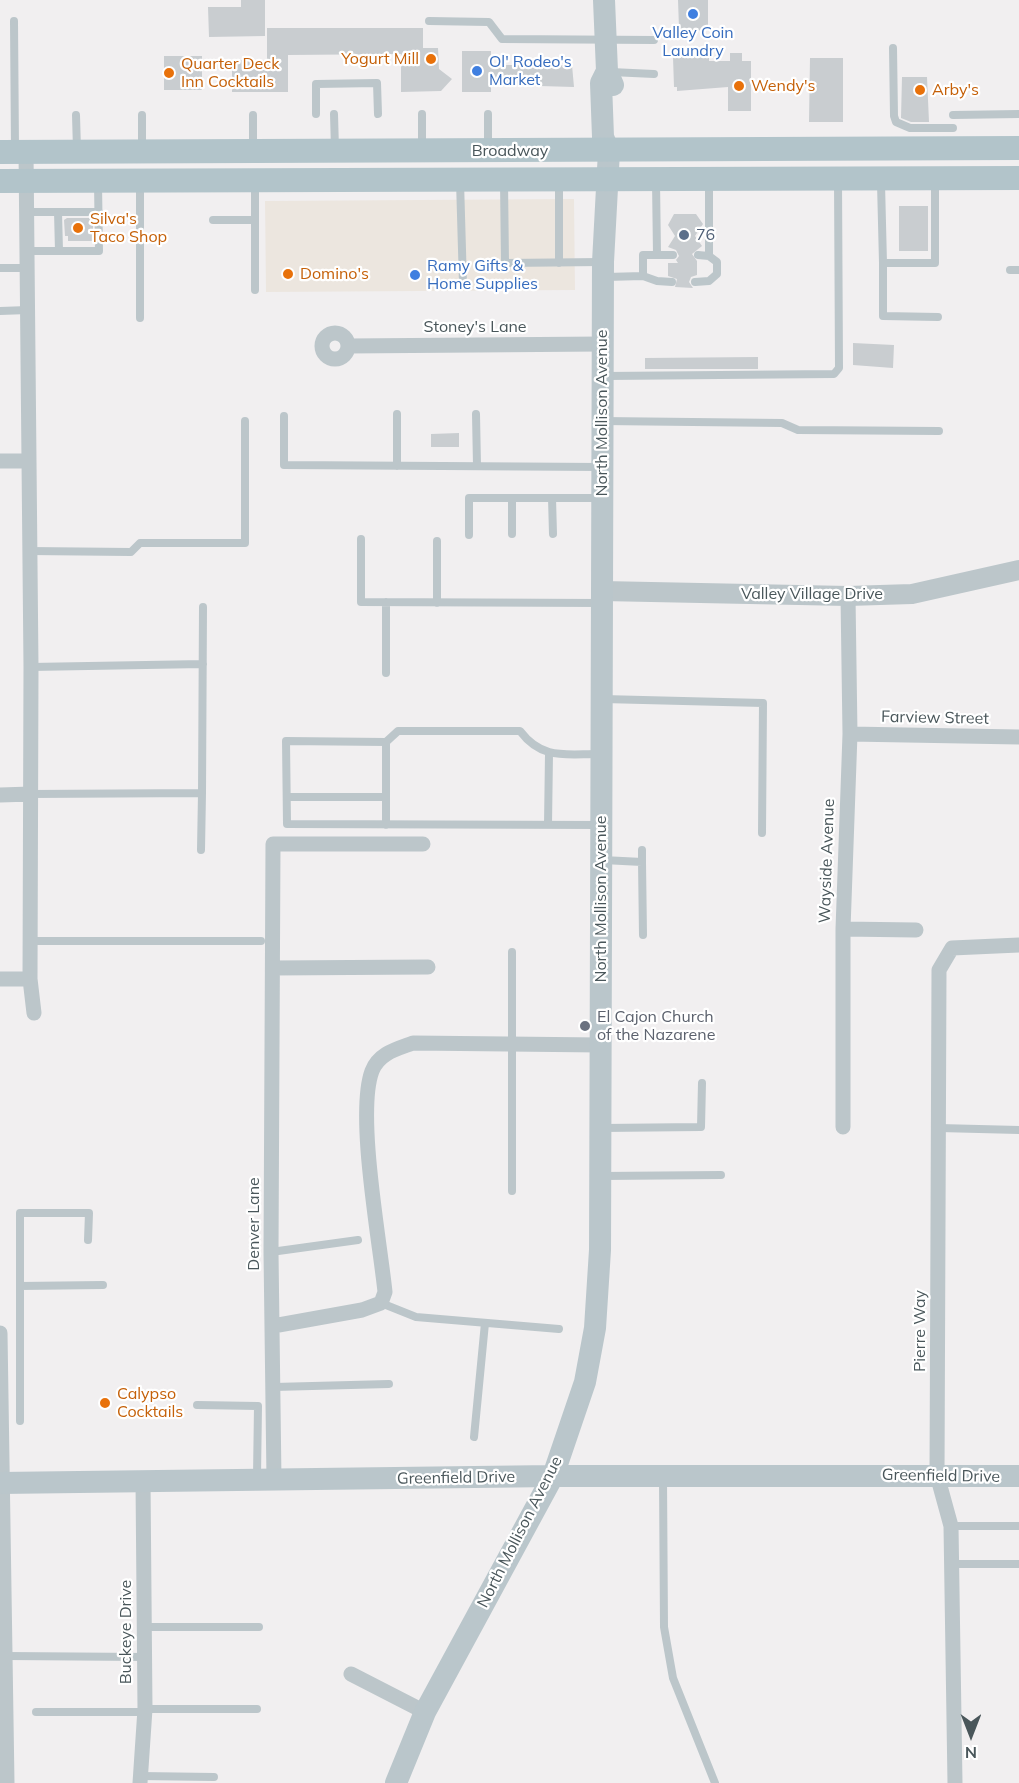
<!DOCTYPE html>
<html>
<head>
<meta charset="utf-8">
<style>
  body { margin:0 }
  #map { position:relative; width:1019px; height:1783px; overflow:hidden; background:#f1eff0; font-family:Mulish,sans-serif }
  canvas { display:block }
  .north { position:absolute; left:941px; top:1705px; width:60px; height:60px; -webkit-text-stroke:4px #fff; paint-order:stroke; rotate:180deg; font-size:16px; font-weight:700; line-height:24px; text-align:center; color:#49565a }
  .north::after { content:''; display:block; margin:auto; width:21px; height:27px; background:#49565a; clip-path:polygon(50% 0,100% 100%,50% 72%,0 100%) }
</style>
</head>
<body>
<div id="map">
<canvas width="1019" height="1783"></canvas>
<div class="north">N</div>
</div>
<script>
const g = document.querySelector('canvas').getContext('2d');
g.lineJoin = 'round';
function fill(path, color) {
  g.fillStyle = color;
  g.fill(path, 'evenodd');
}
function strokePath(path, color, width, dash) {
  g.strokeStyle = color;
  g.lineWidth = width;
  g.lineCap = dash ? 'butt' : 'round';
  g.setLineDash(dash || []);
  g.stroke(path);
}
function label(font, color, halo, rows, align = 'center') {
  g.font = font + ' Mulish,sans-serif';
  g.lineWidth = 4.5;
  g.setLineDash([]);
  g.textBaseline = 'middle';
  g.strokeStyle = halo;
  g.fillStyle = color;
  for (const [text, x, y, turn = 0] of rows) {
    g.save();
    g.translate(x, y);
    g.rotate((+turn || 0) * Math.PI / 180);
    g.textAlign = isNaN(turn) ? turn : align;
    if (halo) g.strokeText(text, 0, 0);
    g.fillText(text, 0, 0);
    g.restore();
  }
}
fill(new Path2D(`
  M574,199L575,290L266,292L265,201Z`), '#ece6df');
fill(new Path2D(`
  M241,0H265V36L209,37L208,7H241Z
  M678,0H708V30L682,31L679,28Z
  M267,28H423V48H438L439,69L452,79L441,91L401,92V54L288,55V92H232V60H267Z
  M462,51H491V65H572L574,87L506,85L491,86V92H462Z
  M730,53H742V61H751V111H728V87L677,91V87H674L673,57L709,56V61H730Z
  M164,56H202V90H164Z
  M810,58H843V122H809Z
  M902,77H927L929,122H911L901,118Z
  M899,206H928V251H899Z
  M674,214H696L703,224L695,236L702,246L692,254L697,261V275L691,277L689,282L693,288L675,287L677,279L668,276V263H678L676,260L679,256L676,250L668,247L675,236L668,225Z
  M67,218H93V241H68V236H65L64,220Z
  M853,343L894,345L893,368L853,365Z
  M758,357V369H645V358Z
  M459,433V447H431V434Z`), '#c9cdd0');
strokePath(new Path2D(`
  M14,21L15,149
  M429,21L489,22L502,39L654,40
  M893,48L894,116L896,122L910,128H953
  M611,72L654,74
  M316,114V84L377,83L378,114
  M334,114L335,149
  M422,114V149
  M488,114V148
  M76,115L77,150
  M142,115V150
  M253,115V149
  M953,115L1019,114
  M460,181L463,284
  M504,181L505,263L601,262
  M656,181L657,255
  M255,182V290
  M559,183V263
  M881,183L883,263H935V182
  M140,185V318
  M28,212H99
  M58,212L59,251
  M213,220H255
  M28,251H99L98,183
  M698,255L709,256V181
  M883,263V316L938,317
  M0,268H28
  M1010,270H1019
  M643,276L657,281L672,282
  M606,277L643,276V255H673
  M695,282L709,281L717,274V262L709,256
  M0,311L28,310
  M606,376L834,374L839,368L838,180
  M397,414V466
  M476,414L477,466
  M284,416V465L600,467
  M603,421L782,423L798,430L939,431
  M512,498V534
  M552,498L553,534
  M469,535V498H600
  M361,539V602L600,603
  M437,541V603
  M29,551L131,552L140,543H245V421
  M386,602V673
  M31,667L203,664
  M603,699L763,703L762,833
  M386,742V825
  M598,754C565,754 542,760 520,731H398L386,742L286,741L287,824L600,825
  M202,793L203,607
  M31,794L202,793L201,850
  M287,797H386
  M548,825L549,754
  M603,860L642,862V850
  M642,862L643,935
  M30,941H261
  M602,1128L701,1127L702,1083
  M939,1128L1019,1130
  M602,1176L721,1175
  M512,1191V952
  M271,1252L358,1240
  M20,1286L103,1285
  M381,1303L416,1317L559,1329
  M274,1387L389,1384
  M197,1405L258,1406L257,1476
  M20,1421V1213H89L88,1240
  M474,1437L485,1323
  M663,1479L664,1627L673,1678L715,1783
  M951,1526H1019
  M952,1564H1019
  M144,1627H259
  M6,1656L145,1657
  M145,1709H257
  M36,1712H144
  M140,1776L214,1777`), '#bcc6ca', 8);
strokePath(new Path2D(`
  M26,152L31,667L30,979L34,1013
  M322 346a13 13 0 1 1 26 0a13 13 0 1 1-26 0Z
  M348,346L602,344
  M0,461H28
  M850,734L1019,737
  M0,795L31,794
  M843,929L916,930
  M273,968L428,967
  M0,979H30
  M843,1127V929L850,734L848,596
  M273,1326L362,1310L381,1303L385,1292C380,1242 356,1114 372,1071C379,1053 397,1049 413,1043L601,1045
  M0,1333L7,1783
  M274,1480L271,1252L273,844H423
  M351,1674L425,1712
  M140,1783L145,1709L143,1481
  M955,1783L951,1526L937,1475L939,970L952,948L1019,945`), '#bcc6ca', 15);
strokePath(new Path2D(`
  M602,591L848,596L912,594L1019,570`), '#bcc6ca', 20);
strokePath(new Path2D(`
  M604,0L607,71L613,85
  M0,1483L553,1476H1019
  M396,1783L425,1712L553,1476L585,1382L595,1328L600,1250L603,262L609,151L603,137L601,83L607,71`), '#bac6cb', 22);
strokePath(new Path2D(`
  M0,152L1019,148
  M0,181L1019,178`), '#b2c4ca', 24);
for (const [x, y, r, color] of [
  [693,14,6,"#3f7fe0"],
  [431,59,6,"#e8710a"],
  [477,71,6,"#3f7fe0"],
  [169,73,6,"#e8710a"],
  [739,86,6,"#e8710a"],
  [920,90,6,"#e8710a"],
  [78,228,6,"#e8710a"],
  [684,235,6,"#5c6f8a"],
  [288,274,6,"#e8710a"],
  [415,275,6,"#3f7fe0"],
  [585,1026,6,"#6b7280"],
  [105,1403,6,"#e8710a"]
]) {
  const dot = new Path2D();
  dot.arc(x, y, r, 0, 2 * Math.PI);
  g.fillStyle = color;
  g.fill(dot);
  strokePath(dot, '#fff', 2);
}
label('16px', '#366cbe', '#fff', [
  ["Valley Coin",693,33,"center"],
  ["Laundry",693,51,"center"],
  ["Ol' Rodeo's",489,62],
  ["Market",489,80],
  ["Ramy Gifts &",427,266],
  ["Home Supplies",427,284]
], 'left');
label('16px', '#c56008', '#fff', [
  ["Yogurt Mill",419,59,"right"],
  ["Quarter Deck",181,64],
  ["Inn Cocktails",181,82],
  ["Wendy's",751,86],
  ["Arby's",932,90],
  ["Silva's",90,219],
  ["Taco Shop",90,237],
  ["Domino's",300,274],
  ["Calypso",117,1394],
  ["Cocktails",117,1412]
], 'left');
label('16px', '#49565a', '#fff', [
  ["Broadway",510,151],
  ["Stoney's Lane",475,327],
  ["North Mollison Avenue",602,413,-90],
  ["Valley Village Drive",812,594],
  ["Farview Street",935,718,1],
  ["Wayside Avenue",827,861,-88],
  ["North Mollison Avenue",601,899,-90],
  ["Denver Lane",254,1224,-90],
  ["Pierre Way",920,1331,-90],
  ["Greenfield Drive",941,1476,1],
  ["Greenfield Drive",456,1478,-1],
  ["North Mollison Avenue",520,1532,-63],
  ["Buckeye Drive",126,1632,-90]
]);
label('16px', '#4e5e75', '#fff', [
  ["76",696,235]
], 'left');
label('16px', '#5b616d', '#fff', [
  ["El Cajon Church",597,1017],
  ["of the Nazarene",597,1035]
], 'left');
</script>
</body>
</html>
